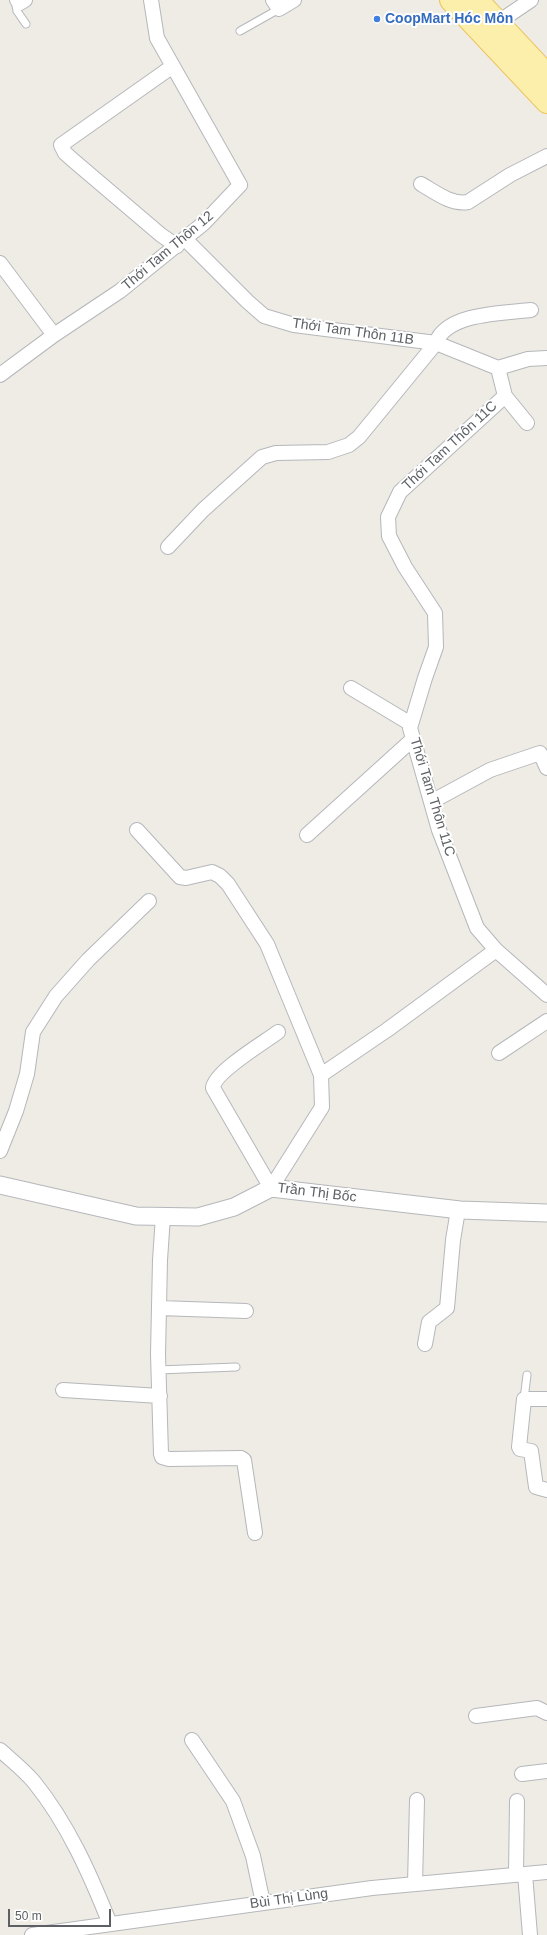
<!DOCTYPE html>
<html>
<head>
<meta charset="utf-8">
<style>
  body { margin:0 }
  #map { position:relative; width:547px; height:1935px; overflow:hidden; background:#eeece4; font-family:Arial,sans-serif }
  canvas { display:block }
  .scale { position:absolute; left:8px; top:1909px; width:103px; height:18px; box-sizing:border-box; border:2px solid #5c6064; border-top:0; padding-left:5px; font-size:12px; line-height:14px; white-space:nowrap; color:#5c6064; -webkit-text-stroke:3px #fff; paint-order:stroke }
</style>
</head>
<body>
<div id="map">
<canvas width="547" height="1935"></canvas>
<div class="scale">50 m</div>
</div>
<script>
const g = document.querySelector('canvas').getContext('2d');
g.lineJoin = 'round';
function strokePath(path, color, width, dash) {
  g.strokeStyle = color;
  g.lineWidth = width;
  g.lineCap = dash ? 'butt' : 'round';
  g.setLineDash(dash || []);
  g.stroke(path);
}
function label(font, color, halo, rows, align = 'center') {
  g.font = font + ' Arial,sans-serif';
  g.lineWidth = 4;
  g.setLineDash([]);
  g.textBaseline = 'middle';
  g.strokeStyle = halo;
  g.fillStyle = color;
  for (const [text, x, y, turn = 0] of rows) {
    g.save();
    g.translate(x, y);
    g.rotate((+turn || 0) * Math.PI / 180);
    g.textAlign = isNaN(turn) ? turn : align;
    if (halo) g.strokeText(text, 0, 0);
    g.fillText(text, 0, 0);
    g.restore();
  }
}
const service = new Path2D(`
  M20,3L16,6L17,11L26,24
  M240,31L279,9
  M158,1370L236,1367
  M524,1399L527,1375`);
const minor = new Path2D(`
  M17,0L20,3L25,0
  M273,0L279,9L294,0
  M497,23L531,0
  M173,66L61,145L65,153L74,161L161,235L177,246
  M421,184C435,192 451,205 468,202L510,175L547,156
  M185,239L247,301L264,316L294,325L436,343L498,368L528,359L547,358
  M0,263L54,335
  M498,368L505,396L400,492L388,517L389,536L405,567L435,613L436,647L425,678L410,728L439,830L477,928L496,950L547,995
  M0,375L54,335L120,291L204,223L240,185L157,38L151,0
  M505,396L527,423
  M168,547L203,510L262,457L276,453L328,452L349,445L359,437L436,343C446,313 504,313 531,310
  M351,688L411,724
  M431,802L490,770L540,753L547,768
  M137,830L180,877L186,878L212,872L220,876L228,884L267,944L321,1075L322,1107L271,1188L213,1088C214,1072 265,1042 278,1032
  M307,835L413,739
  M499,1053L547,1021
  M321,1075L387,1030L496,950
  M0,1151L16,1111L27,1074L33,1032L56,996L88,960L149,901
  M163,1216L160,1260L158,1354L161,1454L162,1457L169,1459L241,1458L244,1460L255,1533
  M159,1308L246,1311
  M425,1344L429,1322L447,1308L453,1240L458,1210
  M63,1390L160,1396
  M547,1399H524L519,1447L520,1449L531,1451L536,1487L547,1490
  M476,1716L537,1708L547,1713
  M192,1740L233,1801L253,1856L263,1903
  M0,1750C11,1760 24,1770 34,1782C68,1824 90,1874 110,1924
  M522,1774L547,1771
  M516,1874L517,1801
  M525,1874L530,1935
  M415,1884L417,1800
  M32,1935L372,1888L547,1872`);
const tertiary = new Path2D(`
  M0,1185L136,1216L198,1217L234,1207L271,1188L460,1210L547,1213`);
const primary = new Path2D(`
  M451,0L547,102
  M477,0L547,75`);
strokePath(service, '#b5b7bb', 9);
strokePath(minor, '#b5b7bb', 16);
strokePath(tertiary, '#b5b7bb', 19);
strokePath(primary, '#edc45f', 24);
strokePath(service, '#fff', 7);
strokePath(minor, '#fff', 14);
strokePath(tertiary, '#fff', 17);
strokePath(primary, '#fcefab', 22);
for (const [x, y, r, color] of [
  [377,19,4,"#3f7fe0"]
]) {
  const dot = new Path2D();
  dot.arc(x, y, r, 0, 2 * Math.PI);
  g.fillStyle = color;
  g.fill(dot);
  strokePath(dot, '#fff', 1.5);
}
label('bold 14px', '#366cbe', '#fff', [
  ["CoopMart Hóc Môn",385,19]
], 'left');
label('14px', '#5c6064', '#fff', [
  ["Thới Tam Thôn 12",168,251,-40],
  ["Thới Tam Thôn 11B",353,332,8],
  ["Thới Tam Thôn 11C",450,446,-43],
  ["Thới Tam Thôn 11C",432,797,73],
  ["Trần Thị Bốc",317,1193,7],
  ["Bùi Thị Lùng",289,1899,-8]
]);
</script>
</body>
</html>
